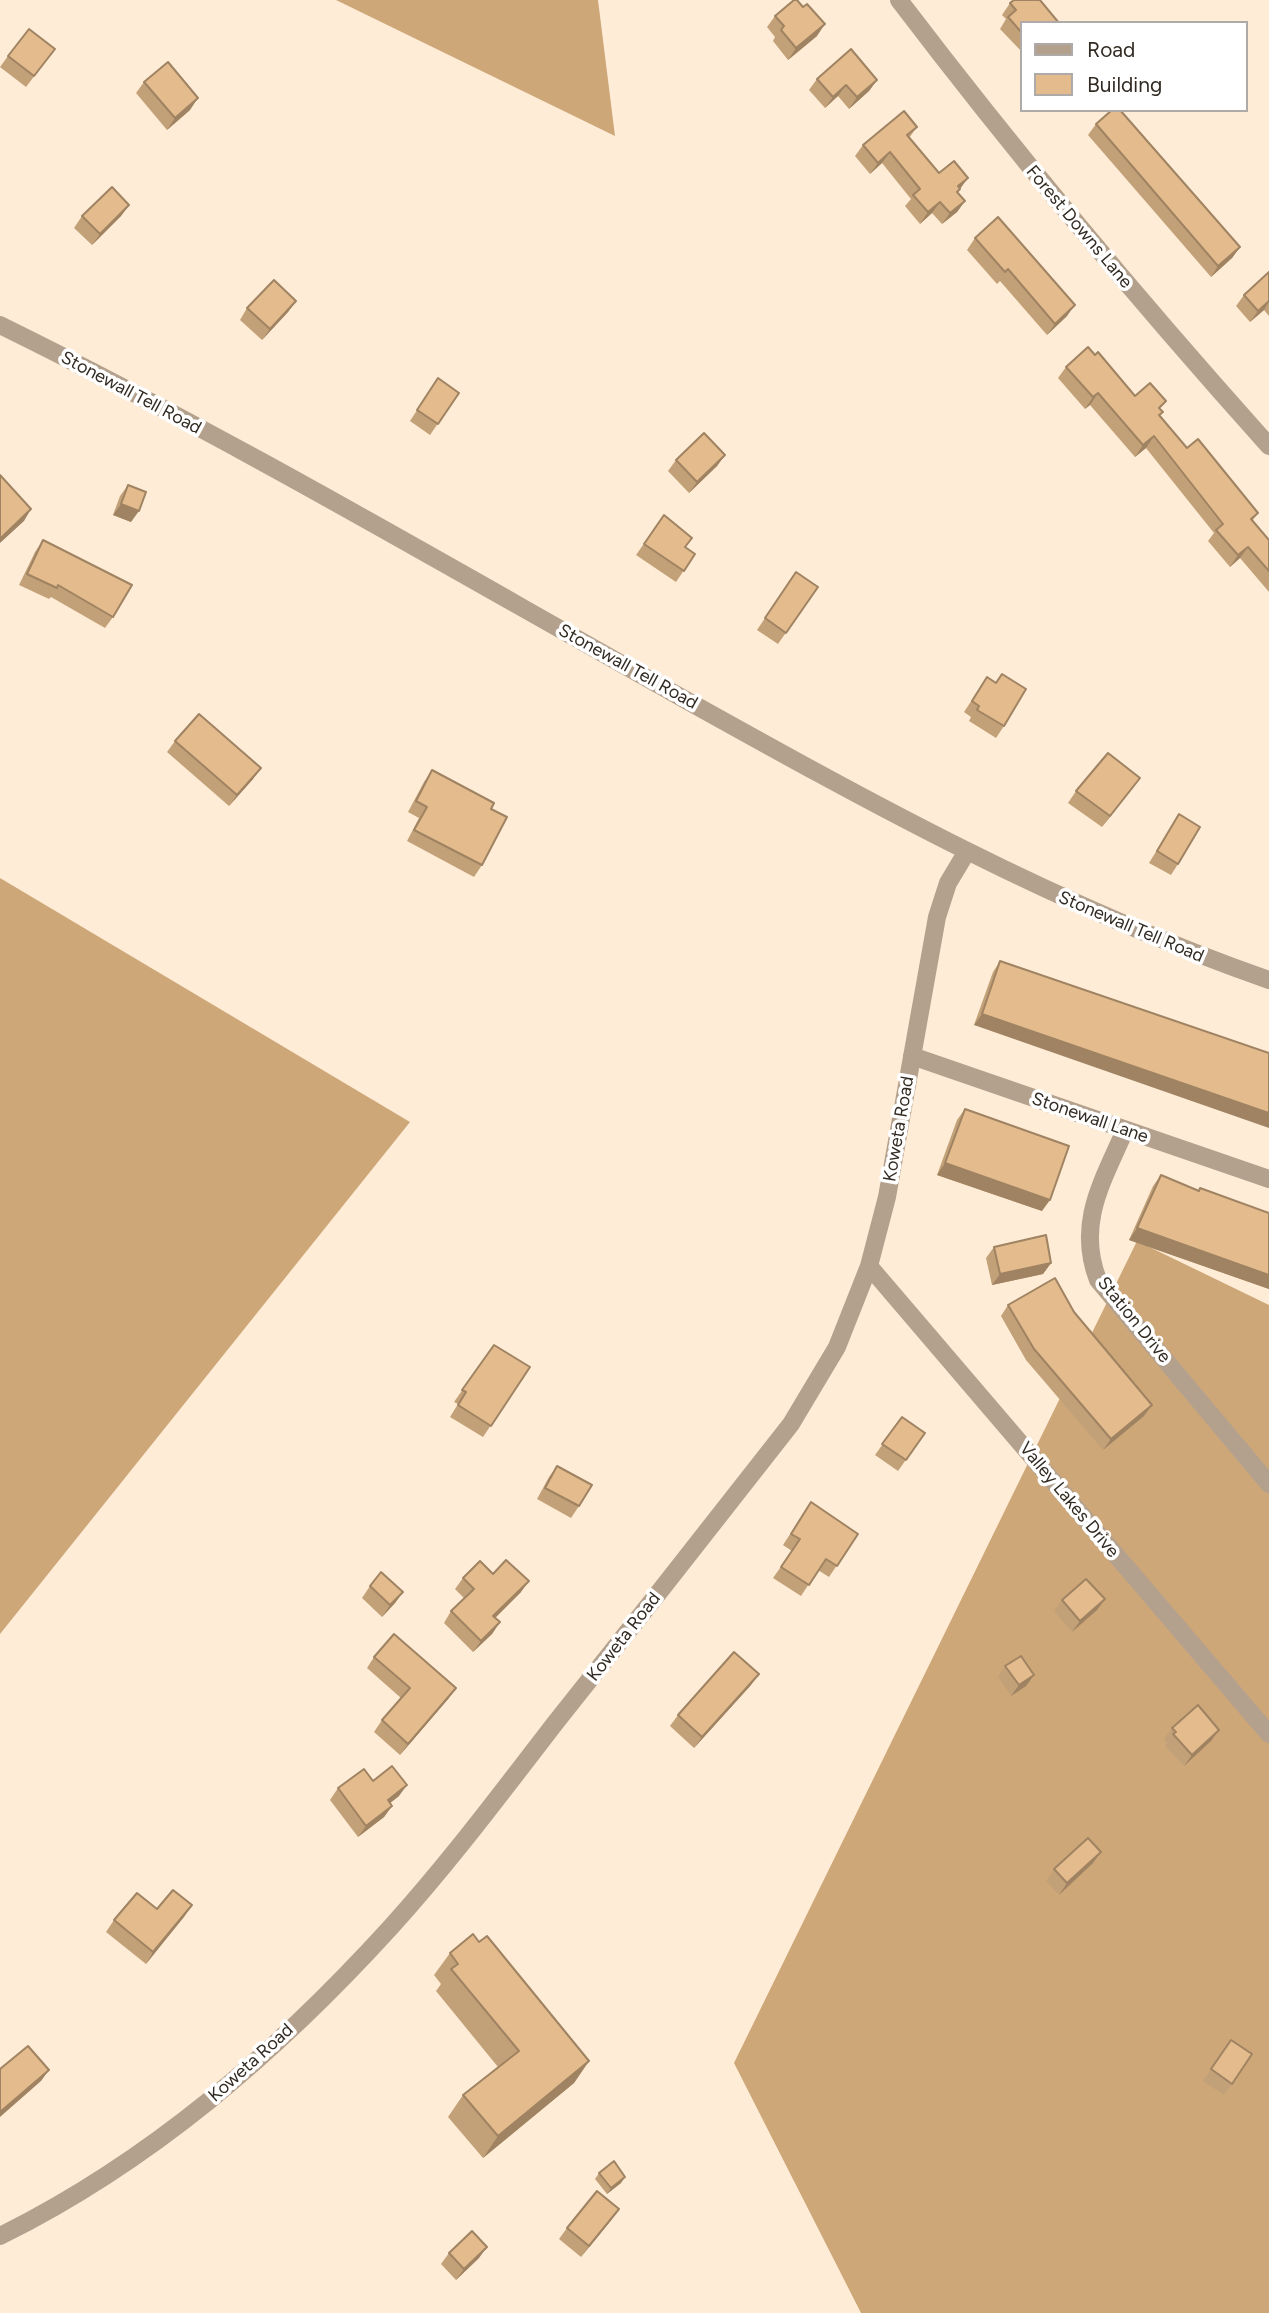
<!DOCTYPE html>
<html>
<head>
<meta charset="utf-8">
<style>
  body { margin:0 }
  #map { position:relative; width:1269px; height:2313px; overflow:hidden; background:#feecd7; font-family:Figtree,sans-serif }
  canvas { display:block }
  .legend { position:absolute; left:1020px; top:21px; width:228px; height:91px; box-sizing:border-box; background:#fff; border:2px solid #adaaa7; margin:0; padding:9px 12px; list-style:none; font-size:21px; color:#322b23 }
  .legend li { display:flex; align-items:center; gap:14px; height:35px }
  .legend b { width:35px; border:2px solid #adaaa7 }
</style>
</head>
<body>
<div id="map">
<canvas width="1269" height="2313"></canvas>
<ul class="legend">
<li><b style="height:9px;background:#b3a18e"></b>Road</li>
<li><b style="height:19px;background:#e3bb8c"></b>Building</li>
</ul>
</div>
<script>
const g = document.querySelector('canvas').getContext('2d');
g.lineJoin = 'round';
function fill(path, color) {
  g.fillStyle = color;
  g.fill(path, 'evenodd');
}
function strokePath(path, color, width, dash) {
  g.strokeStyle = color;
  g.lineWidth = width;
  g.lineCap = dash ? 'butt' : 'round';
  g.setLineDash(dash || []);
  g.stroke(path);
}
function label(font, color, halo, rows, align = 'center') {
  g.font = font + ' Figtree,sans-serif';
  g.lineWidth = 7;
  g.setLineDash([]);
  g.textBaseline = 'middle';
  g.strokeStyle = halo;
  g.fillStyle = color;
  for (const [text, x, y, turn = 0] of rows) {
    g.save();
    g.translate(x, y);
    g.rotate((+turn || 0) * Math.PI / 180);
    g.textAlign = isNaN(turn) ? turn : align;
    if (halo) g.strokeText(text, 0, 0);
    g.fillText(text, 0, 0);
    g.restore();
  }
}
fill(new Path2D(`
  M336,0H598L615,136Z
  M0,878L410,1122L0,1634Z
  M1137,1241L1269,1305V2313H861L734,2063Z`), '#cea779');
strokePath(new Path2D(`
  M899,0C1016,154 1140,302 1269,446
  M0,325C228,437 447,566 668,690C867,801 1053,905 1269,980
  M912,1056L1269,1179
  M1125,1130C1103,1181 1076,1223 1098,1280L1269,1484
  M869,1266L1269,1734
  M0,2236C151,2161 277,2052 390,1928C449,1863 502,1792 556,1722C635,1623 713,1524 791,1424L837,1347L869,1266L887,1197L937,917L948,883L966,853`), '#b3a18e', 18);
fill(new Path2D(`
  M1010,3L1059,23H1022V52L1000,29L1006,19L1002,15Z
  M775,16L817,36L788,60L773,41L775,37L767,27Z
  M55,49L26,87L0,67L8,56Z
  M817,79L877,80L869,91L849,109L838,96L825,108L809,90Z
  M144,82L190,110L167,130L136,93Z
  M1096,124L1240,247L1232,258L1211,277L1088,135Z
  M917,127L909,138L939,173L960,189L958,192L965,201L957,212L942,224L932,213L920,224L905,206L911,199L882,163L870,174L855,156L863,145Z
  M129,205L121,216L92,245L74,228L82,216Z
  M975,238L1067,316L1047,335L1000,281L997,284L967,250Z
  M1269,272V316L1264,310L1250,322L1236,306L1244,295Z
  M296,301L288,312L262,340L240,320L247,308Z
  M1095,355L1135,396L1160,409L1163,412L1160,416L1187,448L1258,513L1253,520L1269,540V592L1240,558L1230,567L1208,541L1214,533L1146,448L1135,457L1090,405L1085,409L1058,378L1066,367Z
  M438,378L459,393L430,435L410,421Z
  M725,455L717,466L689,493L668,471L676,460Z
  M128,485L131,522L113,515L120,496Z
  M664,515L685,547L695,554L676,582L636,555Z
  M43,540L113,617L105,628L51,597L49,599L19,585L35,552Z
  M796,572L818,587L778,644L757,630Z
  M1002,674L1004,726L996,738L969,721L971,717L964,712L987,677L996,682Z
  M175,741L253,779L229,806L167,752Z
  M432,770L482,865L474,877L407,841L419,818L408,812L424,782Z
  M1132,789L1102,827L1068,803L1076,791Z
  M1179,814L1178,864L1171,875L1149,863Z
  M1000,961L1269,1053L974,1025L993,972Z
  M965,1109L1042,1211L937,1175L957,1120Z
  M1161,1175L1198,1191L1200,1188L1269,1213V1289L1129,1240L1153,1186Z
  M994,1247L1051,1263L1043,1274L992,1285L986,1258Z
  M1008,1305L1074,1312L1144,1416L1103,1450L1026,1360L1001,1316Z
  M494,1345L530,1367L483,1437L450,1417L458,1404L454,1402Z
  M902,1417L925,1433L898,1471L875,1455Z
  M557,1466L579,1506L571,1518L537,1499L549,1477Z
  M811,1502L858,1534L829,1577L818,1570L801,1596L773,1578L792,1551L783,1545Z
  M493,1574L521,1592L495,1618L500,1622L492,1634L473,1652L444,1623L451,1611L464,1598L455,1589L463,1578Z
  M370,1586L403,1592L395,1603L382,1617L362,1598Z
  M1105,1599L1097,1610L1072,1632L1054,1611L1062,1600Z
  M374,1657L456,1688L448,1699L400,1755L374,1732L382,1720L401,1698L367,1668Z
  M1005,1666L1034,1675L1026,1686L1011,1696L998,1677Z
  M751,1685L694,1748L670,1726L678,1715Z
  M1172,1728L1219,1730L1211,1741L1184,1766L1165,1746L1167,1743L1164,1739Z
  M373,1781L399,1796L390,1803L392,1806L384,1817L358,1837L330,1800L338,1788Z
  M1093,1863L1059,1895L1046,1881L1054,1869Z
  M192,1905L146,1964L106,1932L114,1920L157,1909Z
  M450,1953L589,2061L574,2083L483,2158L448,2117L463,2095L498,2067L436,1991L441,1984L434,1975Z
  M1231,2040L1252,2054L1224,2095L1203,2081Z
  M599,2173L621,2183L607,2194L595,2179Z
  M611,2220L581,2257L559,2239L567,2228Z
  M449,2253L479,2258L456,2280L441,2264Z`), '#c3a178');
fill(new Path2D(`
  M825,24L817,36L788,60L796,48Z
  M877,80L869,91L849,109L857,97Z
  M846,85L838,96L825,108L833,97Z
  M198,98L190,110L167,130L175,118Z
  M890,152L882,163L870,174L878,163Z
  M968,178L960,189L958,186Z
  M965,201L957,212L942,224L950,213Z
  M940,202L932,213L920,224L928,212Z
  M129,205L121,216L92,245L100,234Z
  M1240,247L1232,258L1211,277L1218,266Z
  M296,301L288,312L262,340L270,329Z
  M1269,301L1264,310L1250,322L1258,311Z
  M1075,305L1067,316L1047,335L1055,324Z
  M1098,393L1090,405L1085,409L1093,397Z
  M1154,436L1146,448L1135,457L1143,445Z
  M725,455L717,466L689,493L697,482Z
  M121,504L139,511L131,522L113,515Z
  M31,509L24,521L0,543V539Z
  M1248,547L1240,558L1230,567L1238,555Z
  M261,768L253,779L229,806L237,795Z
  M1140,778L1132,789L1102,827L1110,816Z
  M982,1014L1269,1113V1128L974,1025Z
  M945,1163L1050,1200L1042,1211L937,1175Z
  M1137,1228L1269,1275V1289L1129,1240Z
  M1051,1263L1043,1274L992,1285L1000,1274Z
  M1152,1405L1144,1416L1103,1450L1111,1439Z
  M529,1581L521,1592L485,1628L493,1616Z
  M403,1592L395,1603L382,1617L390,1605Z
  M1105,1599L1097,1610L1072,1632L1080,1621Z
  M500,1622L492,1634L473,1652L481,1641Z
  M759,1674L751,1685L694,1748L702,1737Z
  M1034,1675L1026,1686L1011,1696L1019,1685Z
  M456,1688L448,1699L400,1755L408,1744Z
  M1219,1730L1211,1741L1184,1766L1192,1755Z
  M407,1785L399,1796L380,1811L388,1800Z
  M392,1806L384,1817L358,1837L366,1826Z
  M1101,1852L1093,1863L1059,1895L1067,1883Z
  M192,1905L184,1917L146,1964L153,1952Z
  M589,2061L574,2083L483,2158L498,2136Z
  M49,2070L41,2081L0,2117V2112Z
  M625,2177L621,2183L607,2194L611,2188Z
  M619,2209L611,2220L581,2257L589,2246Z
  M487,2247L479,2258L456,2280L464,2269Z`), '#9f8362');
const building = new Path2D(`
  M794,0H797L803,7L807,4L825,24L796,48L781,30L784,26L775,16Z
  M1014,0H1040L1059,23H1022V33L1008,17L1016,10L1010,3Z
  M29,29L55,49L34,76L8,56Z
  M851,49L877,80L857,97L846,85L833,97L817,79Z
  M168,62L198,98L175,118L144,82Z
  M1112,110H1120L1240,247L1218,266L1096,124Z
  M904,111L917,127L907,135L939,173L954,161L968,178L958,186L960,189L957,192L965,201L950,213L940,202L928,212L913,195L920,189L890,152L878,163L863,145Z
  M112,187L129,205L100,234L82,216Z
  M998,217L1075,305L1055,324L1008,269L1005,272L975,238Z
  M1269,272V301L1258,311L1244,295Z
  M274,280L296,301L270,329L247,308Z
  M1088,347L1095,355L1098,352L1135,396L1150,383L1166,401L1159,408L1163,412L1159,415L1187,448L1198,439L1258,513L1251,519L1269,540V571L1248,547L1238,555L1216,530L1223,524L1154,436L1143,445L1098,393L1093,397L1066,367Z
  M438,378L459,393L438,424L417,410Z
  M704,433L725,455L697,482L676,460Z
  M0,475L31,509L0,539Z
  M128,485L146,492L139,511L121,504Z
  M664,515L692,538L685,547L695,554L684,571L644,544Z
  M43,540L132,585L113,617L58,585L57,588L27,574Z
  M796,572L818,587L786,633L765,618Z
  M1002,674L1026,689L1004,726L977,710L979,706L972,701L987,677L996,683Z
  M199,714L261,768L237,795L175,741Z
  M1108,753L1140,778L1110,816L1076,791Z
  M432,770L494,803L491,809L507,817L482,865L414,830L427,807L416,801Z
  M1179,814L1200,827L1178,864L1157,851Z
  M1000,961L1269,1053V1113L982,1014Z
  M965,1109L1069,1146L1050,1200L945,1163Z
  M1161,1175L1199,1191L1200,1188L1269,1213V1275L1137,1228Z
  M1046,1235L1051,1263L1000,1274L994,1247Z
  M1055,1278L1074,1312L1152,1405L1111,1439L1034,1349L1008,1305Z
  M494,1345L530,1367L491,1426L458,1405L466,1392L462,1390Z
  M902,1417L925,1433L906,1460L882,1444Z
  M557,1466L592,1485L579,1506L545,1488Z
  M811,1502L858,1534L837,1566L826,1559L809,1585L781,1567L800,1539L791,1534Z
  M506,1560L529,1581L493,1616L500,1622L481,1641L451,1611L474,1589L463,1578L480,1561L493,1574Z
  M381,1572L403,1592L390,1605L370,1586Z
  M1086,1579L1105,1599L1080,1621L1062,1600Z
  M394,1634L456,1688L408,1744L382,1720L410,1688L374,1657Z
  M734,1652L759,1674L702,1737L678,1715Z
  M1021,1656L1034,1675L1019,1685L1005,1666Z
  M1198,1705L1219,1730L1192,1755L1173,1734L1176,1732L1172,1728Z
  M392,1766L407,1785L388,1800L392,1806L366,1826L338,1788L364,1769L373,1781Z
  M1088,1838L1101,1852L1067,1883L1054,1869Z
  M173,1890L192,1905L153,1952L114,1920L137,1893L157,1909Z
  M473,1934L479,1942L487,1936L589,2061L498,2136L463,2095L519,2051L451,1969L458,1964L450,1953Z
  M1231,2040L1252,2054L1232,2084L1211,2069Z
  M28,2046L49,2070L0,2112V2069Z
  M614,2161L625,2177L611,2188L599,2173Z
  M597,2191L619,2209L589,2246L567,2228Z
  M472,2231L487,2247L464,2269L449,2253Z`);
fill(building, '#e3bb8c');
strokePath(building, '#9f8362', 2);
label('18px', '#322b23', '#fff', [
  ["Forest Downs Lane",1079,227,50],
  ["Stonewall Tell Road",131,393,28],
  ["Stonewall Tell Road",628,667,29],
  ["Stonewall Tell Road",1131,927,23],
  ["Stonewall Lane",1090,1118,19],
  ["Koweta Road",899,1129,-80],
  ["Station Drive",1134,1320,51],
  ["Valley Lakes Drive",1069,1500,50],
  ["Koweta Road",624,1637,-52],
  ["Koweta Road",251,2063,-42]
]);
</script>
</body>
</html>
